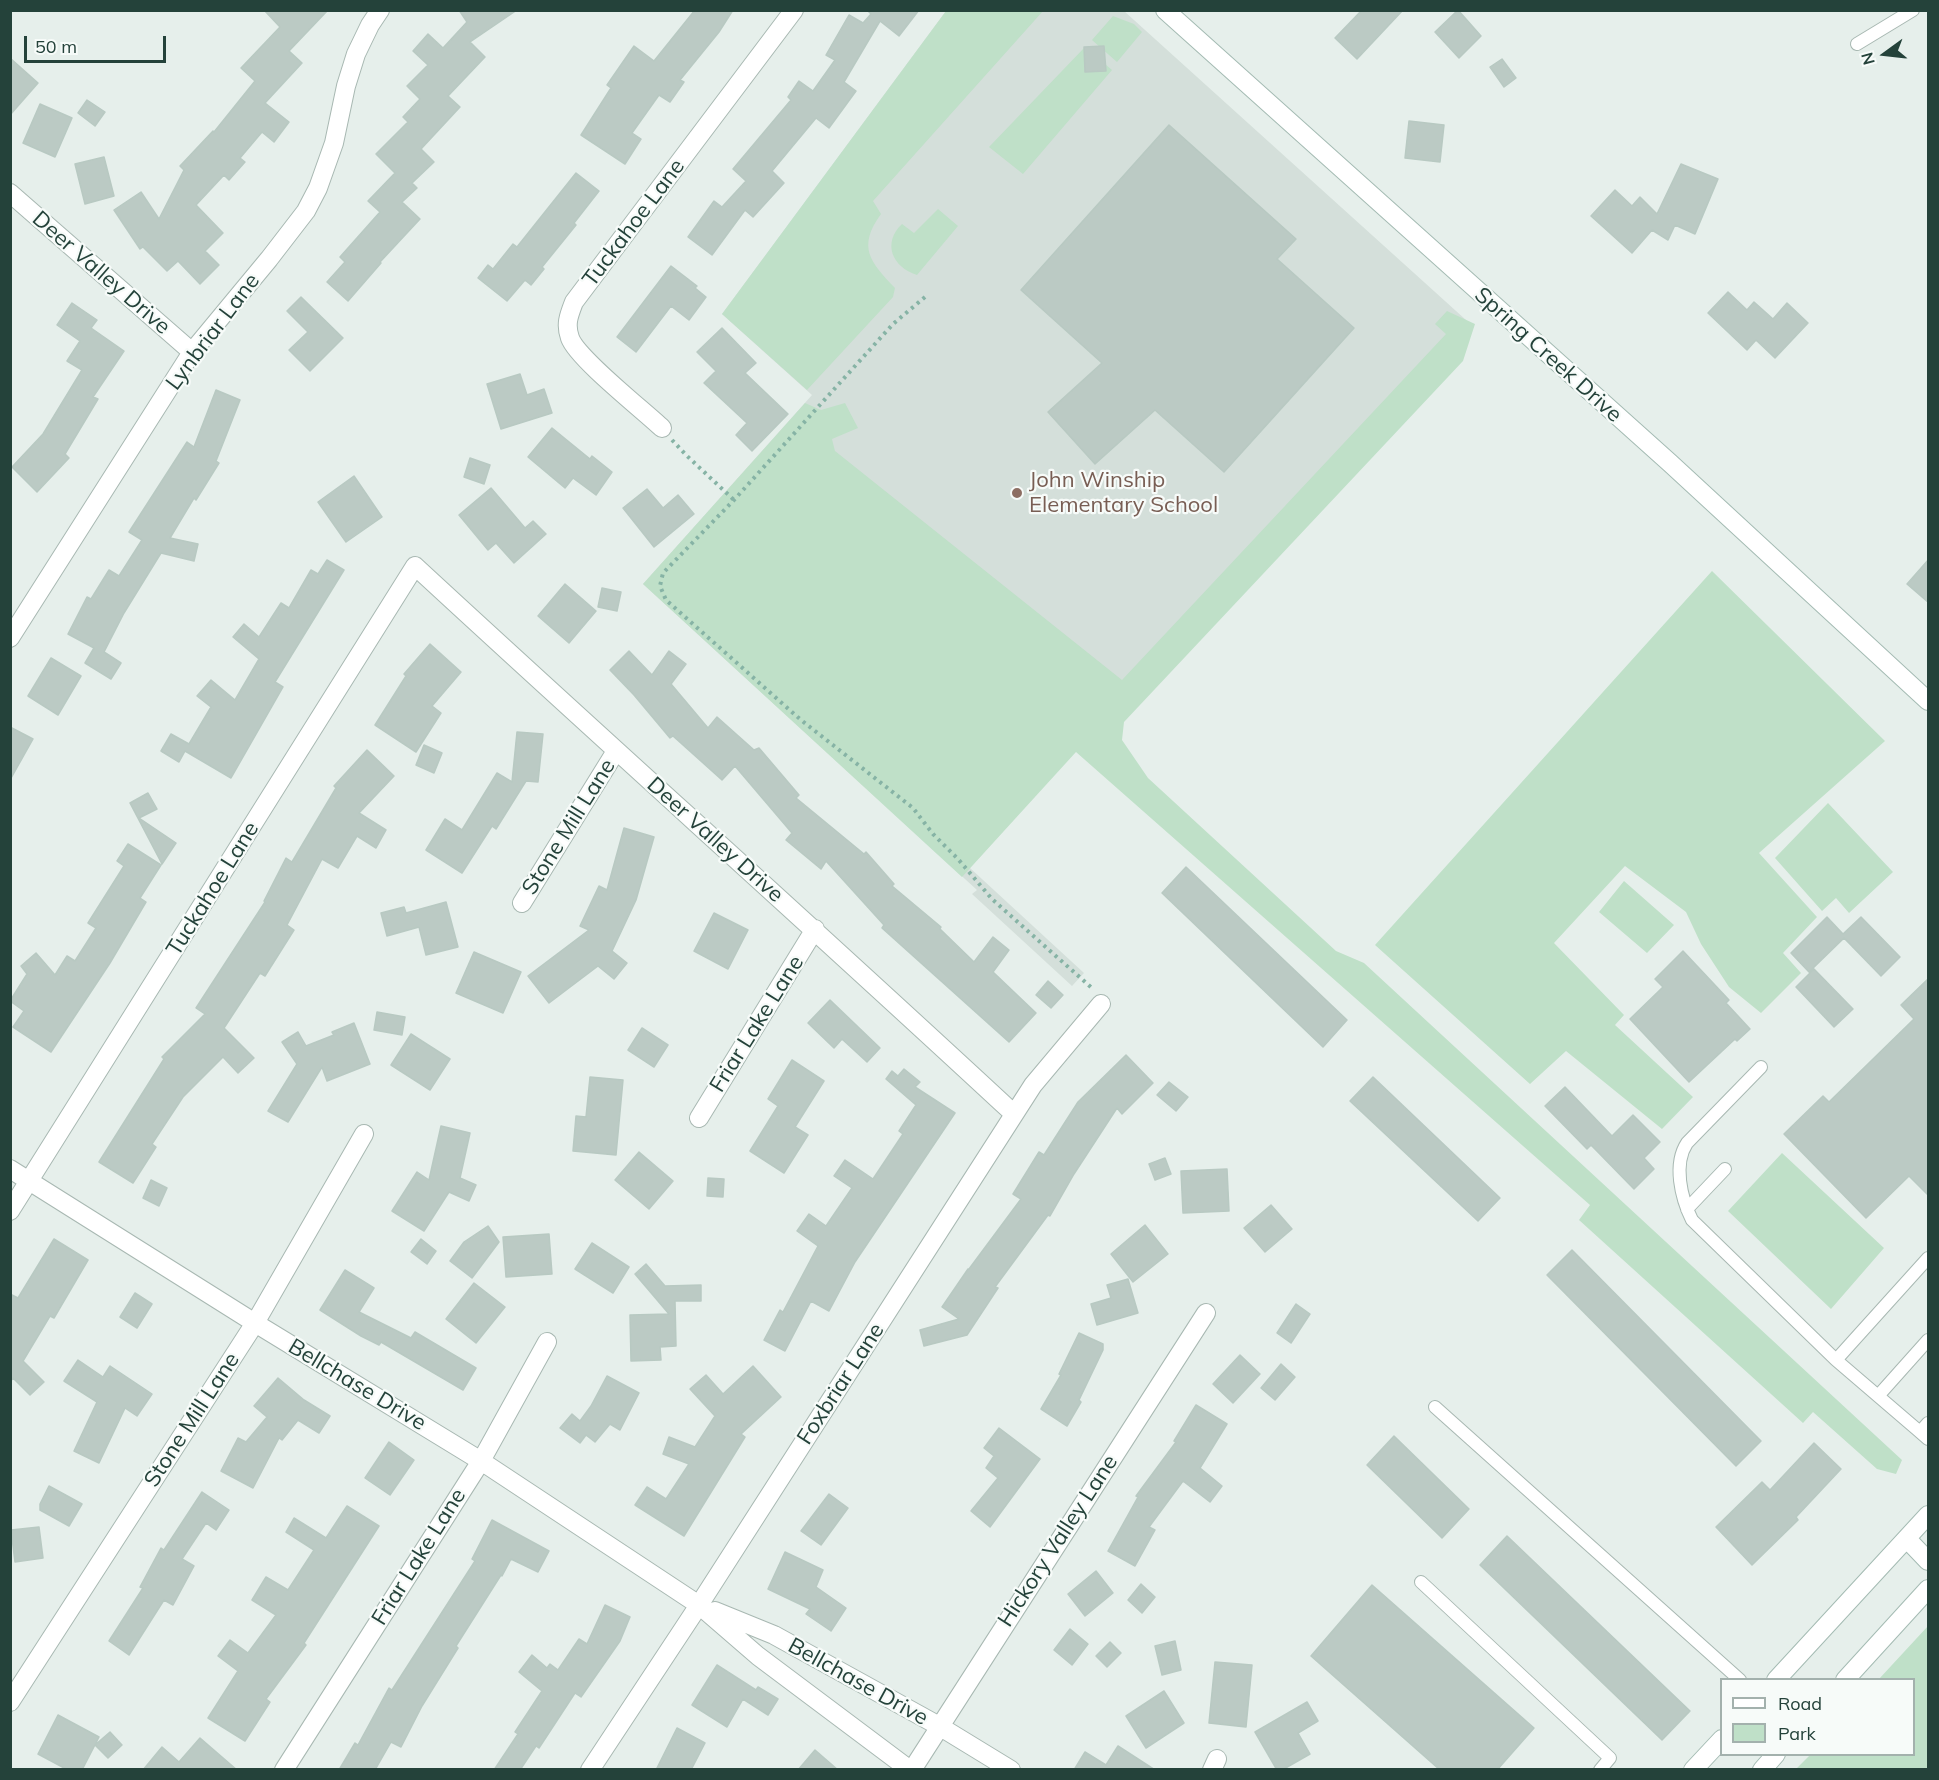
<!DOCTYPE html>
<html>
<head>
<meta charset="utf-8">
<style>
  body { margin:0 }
  #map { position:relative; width:1939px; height:1780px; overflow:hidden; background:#e6efeb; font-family:Mulish,sans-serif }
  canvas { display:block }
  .frame { position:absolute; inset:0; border:12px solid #24423a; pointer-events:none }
  .legend { position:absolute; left:1720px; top:1678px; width:195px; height:78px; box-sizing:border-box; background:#f7fbf9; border:2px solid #a3b1ad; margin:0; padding:8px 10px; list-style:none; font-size:18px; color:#24423a }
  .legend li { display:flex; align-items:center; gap:12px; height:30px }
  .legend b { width:30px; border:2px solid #a3b1ad }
  .north { position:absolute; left:1855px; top:24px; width:60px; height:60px; -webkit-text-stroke:4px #f7fbf9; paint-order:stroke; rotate:255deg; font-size:16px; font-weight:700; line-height:24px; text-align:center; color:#24423a }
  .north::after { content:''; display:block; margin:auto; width:21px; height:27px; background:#24423a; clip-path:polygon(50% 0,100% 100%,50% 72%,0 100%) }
  .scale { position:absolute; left:24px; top:36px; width:142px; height:27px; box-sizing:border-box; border:3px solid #24423a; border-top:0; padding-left:8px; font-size:18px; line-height:21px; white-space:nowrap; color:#24423a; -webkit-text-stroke:4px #f7fbf9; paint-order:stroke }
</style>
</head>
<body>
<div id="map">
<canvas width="1939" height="1780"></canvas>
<div class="frame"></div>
<ul class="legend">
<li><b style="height:8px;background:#fff"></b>Road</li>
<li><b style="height:16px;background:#bfe0c8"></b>Park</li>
</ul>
<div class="north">N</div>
<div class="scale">50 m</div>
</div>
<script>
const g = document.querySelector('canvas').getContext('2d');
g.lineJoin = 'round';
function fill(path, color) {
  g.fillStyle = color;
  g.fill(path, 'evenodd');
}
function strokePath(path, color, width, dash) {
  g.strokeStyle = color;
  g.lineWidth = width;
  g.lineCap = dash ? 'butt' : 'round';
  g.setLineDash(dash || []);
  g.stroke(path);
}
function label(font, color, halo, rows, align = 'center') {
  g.font = font + ' Mulish,sans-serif';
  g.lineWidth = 4.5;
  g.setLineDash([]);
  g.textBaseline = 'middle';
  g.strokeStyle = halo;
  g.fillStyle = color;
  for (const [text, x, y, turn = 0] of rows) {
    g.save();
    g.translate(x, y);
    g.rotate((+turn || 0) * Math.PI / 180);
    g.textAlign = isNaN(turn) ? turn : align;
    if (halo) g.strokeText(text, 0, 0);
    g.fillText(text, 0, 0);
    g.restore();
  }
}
fill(new Path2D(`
  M946,11H1124L1466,320L970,868L1084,973L1072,986L972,894L977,890L643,584L812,395L722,314Z`), '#d4dfda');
fill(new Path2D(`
  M946,11H1043L873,201L881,214C857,247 870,262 895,288L893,297L807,390L722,314Z
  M1113,16L1134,24L1142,32L1117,62L1092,40Z
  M1085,47L1112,70L1023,174L989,147Z
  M938,209L958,226L917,275C892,267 882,243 902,224L914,233Z
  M1447,311L1475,324L1463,361L1124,722L1122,740L1148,778L1336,951L1364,963L1902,1460L1896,1474L1877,1469L1813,1412L1803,1423L1579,1220L1590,1205L1076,752L962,877L643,584L805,403L821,410L845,403L858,428L832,439L835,451L1122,680L1446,334L1435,324Z
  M1712,571L1885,741L1759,853L1817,917L1783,953L1801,973L1761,1013L1729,987L1701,944L1686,912L1625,866L1554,943L1624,1015L1615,1025L1693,1097L1662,1129L1566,1051L1530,1084L1375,945Z
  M1828,803L1893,872L1849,913L1836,898L1822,911L1775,858Z
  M1624,881L1674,925L1647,953L1599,912Z
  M1782,1153L1884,1248L1831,1309L1728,1211Z
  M1928,1626V1769H1796L1810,1755L1914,1754V1680L1879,1679Z`), '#bfe0c8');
const building = new Path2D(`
  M264,10H328L289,51L302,63L265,103L289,122L274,142L262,132L240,158L245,162L229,180L224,175L196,205L223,233L205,251L219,265L200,284L178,261L167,271L143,247L140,249L114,210L141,192L159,219L184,170L180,166L213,131L214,132L255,81L241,68L280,27Z
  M459,10H517L470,42L485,57L448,96L460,107L421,149L434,162L412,183L417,188L402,202L420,219L380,262L381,263L348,301L327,282L345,262L340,257L380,212L368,201L395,173L376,154L408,122L403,117L420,99L407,86L428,65L413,51L428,34L443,48L467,22Z
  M695,10H733L719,32L680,80L684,82L670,102L659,95L632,133L641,139L625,164L581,135L611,88L607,85L634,46L654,61Z
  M867,10H919L899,36L880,21L844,82L856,91L829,128L816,118L772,171L784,183L753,217L745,210L712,255L688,237L714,201L722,207L746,181L733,169L791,100L788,97L799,81L813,91L835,60L826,55L849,15L863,23L871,14Z
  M1362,10H1403L1357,59L1335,38Z
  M1458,10L1481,36L1459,58L1435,32Z
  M1104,46L1106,71L1085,72L1084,47Z
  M10,58L38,83L10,115Z
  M1502,59L1516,78L1504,87L1490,67Z
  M87,100L105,112L95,126L78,113Z
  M40,104L72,118L55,157L23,143Z
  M1409,121L1444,125L1440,162L1405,158Z
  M1169,125L1296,239L1277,259L1354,328L1224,472L1155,410L1095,464L1048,412L1102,363L1021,290Z
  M104,157L114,196L85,204L75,164Z
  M1681,164L1718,179L1695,234L1675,225L1668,240L1652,230L1632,253L1591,216L1615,190L1632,206L1640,197L1657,214Z
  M576,173L599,191L574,223L576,225L542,267L544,269L531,285L525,280L507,301L478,278L488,265L493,269L513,244L517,247Z
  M671,266L697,286L695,288L706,297L689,320L671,306L636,352L617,337Z
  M1728,292L1747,310L1754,302L1773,319L1787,303L1808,323L1775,358L1756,340L1747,350L1708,313Z
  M301,297L343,338L310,371L289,350L308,332L287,311Z
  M72,303L97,320L91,328L124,351L93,397L98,399L65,454L69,458L37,492L12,467L43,434L82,370L67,361L80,341L57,325Z
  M722,328L756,363L745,373L788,414L752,451L736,435L747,423L704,383L716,371L697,352Z
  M520,374L527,395L544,389L552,413L501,429L487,384Z
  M216,390L240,400L216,461L219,463L196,500L194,498L170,538L198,544L194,561L161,553L124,613L104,652L121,663L111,679L85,663L94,648L68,634L87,597L91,599L109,570L119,576L142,540L129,532L187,442L194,447Z
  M552,428L590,459L592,456L612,472L596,495L573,478L565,488L528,457Z
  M470,458L490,465L484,484L464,477Z
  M354,476L382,517L346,542L318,502Z
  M491,488L525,528L533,521L546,534L514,563L496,543L488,550L459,515Z
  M647,489L663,508L678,495L694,514L654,547L623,508Z
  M1929,559V603L1907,584Z
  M327,560L344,570L275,682L283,687L231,778L185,751L179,762L161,751L171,734L189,744L211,707L197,696L211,680L235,700L259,659L233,637L244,624L259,637L281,603L289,608L311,570L318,574Z
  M565,584L596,611L569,643L538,616Z
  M602,588L621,592L617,611L598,607Z
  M430,644L461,672L432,706L441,713L416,752L375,725L406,676L404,674Z
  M629,651L652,675L669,651L686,664L671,684L708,728L717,717L754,750L759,748L799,795L796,798L864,854L866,852L894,884L892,886L941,927L940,929L974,962L993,937L1009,950L993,972L1036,1013L1009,1042L882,928L884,925L826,861L821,869L786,840L792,833L735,766L722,780L673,736L670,738L634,695L610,670Z
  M51,658L81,676L58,715L28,696Z
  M10,727L33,739L10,780Z
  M517,732L543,734L538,782L526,781L496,829L492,826L462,873L426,850L445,819L462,830L497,773L512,782Z
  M424,745L442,753L434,773L416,765Z
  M367,750L394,776L359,813L386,830L376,848L357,836L338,868L322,859L287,925L294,930L265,976L260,973L224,1028L254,1058L238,1073L223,1057L183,1097L152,1144L156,1147L133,1183L99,1162L164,1059L162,1057L205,1014L196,1008L265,902L264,901L286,858L292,862L336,788L334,786Z
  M148,793L157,809L139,818L176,843L162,864L130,803Z
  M624,828L654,837L636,900L612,951L627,963L614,979L598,966L549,1003L528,976L589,930L580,926L599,886L607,890Z
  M128,844L161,865L140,898L146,902L110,963L51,1052L13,1027L24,1011L10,1001L27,974L21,966L36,953L55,975L67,956L75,961L96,928L88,923L124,866L117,861Z
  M1186,867L1347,1020L1323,1047L1162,893Z
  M446,902L458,947L426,955L419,927L387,936L381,913L404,907L406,913Z
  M714,913L748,930L728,969L694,951Z
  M1827,917L1843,934L1861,917L1900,957L1881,976L1844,938L1809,972L1791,953Z
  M1683,951L1729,1000L1726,1003L1750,1029L1737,1041L1735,1039L1689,1082L1630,1019L1663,987L1655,979Z
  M474,952L521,972L503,1013L456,993Z
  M1814,969L1853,1009L1834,1027L1796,987Z
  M1929,978V1196L1909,1176L1866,1218L1784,1134L1823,1096L1829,1102L1914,1019L1901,1005Z
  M1048,981L1063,995L1051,1008L1036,995Z
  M830,1000L880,1048L867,1062L842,1039L834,1048L808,1023Z
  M377,1012L405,1017L402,1035L374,1030Z
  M354,1023L370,1064L327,1081L322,1067L288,1122L268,1111L297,1064L282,1042L298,1032L306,1046L334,1035L332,1032Z
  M642,1028L668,1045L654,1067L628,1050Z
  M411,1034L450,1059L430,1090L391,1065Z
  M1126,1055L1153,1083L1122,1114L1117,1108L1074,1174L1050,1216L1048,1215L995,1287L998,1288L967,1335L924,1346L920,1330L959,1319L942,1307L968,1269H969L1021,1199L1013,1194L1039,1152L1044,1155L1078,1102Z
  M792,1060L824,1081L795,1127L808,1135L784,1173L750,1151L778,1106L768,1099Z
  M904,1069L920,1082L915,1087L955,1113L855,1262L829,1311L811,1301L785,1351L764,1340L780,1310L783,1312L818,1246L797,1231L809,1214L826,1226L852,1188L834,1176L845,1160L873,1179L903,1134L899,1131L916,1105L886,1079L892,1071L898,1076Z
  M590,1077L623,1080L616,1155L573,1151L576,1116L586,1117Z
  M1373,1077L1500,1198L1478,1221L1350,1101Z
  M1169,1082L1188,1097L1176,1111L1157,1095Z
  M1565,1087L1612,1136L1633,1115L1660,1142L1644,1158L1654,1169L1634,1189L1591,1145L1587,1149L1545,1106Z
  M441,1126L470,1133L460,1178L476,1185L469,1201L449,1192L424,1231L392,1211L417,1172L429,1180Z
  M639,1152L673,1181L649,1209L615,1180Z
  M1165,1158L1171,1174L1155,1180L1149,1164Z
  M1227,1169L1229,1211L1183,1213L1181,1171Z
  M708,1178L724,1179L723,1197L707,1196Z
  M151,1180L167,1188L159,1206L143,1198Z
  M1271,1205L1292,1229L1265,1252L1244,1228Z
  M1145,1225L1168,1254L1133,1282L1111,1254Z
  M488,1226L499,1242L472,1278L450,1261L464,1242Z
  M549,1234L552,1274L506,1277L503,1237Z
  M54,1239L88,1260L54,1318L50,1316L23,1361L44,1382L30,1395L13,1378L10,1382V1294L18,1298Z
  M421,1239L436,1251L427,1264L411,1252Z
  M592,1243L629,1267L613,1293L575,1269Z
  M1572,1250L1761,1441L1736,1466L1547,1275Z
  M646,1264L665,1286L701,1285V1301H675L676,1346L660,1347L661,1360L631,1361L630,1315L669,1314L635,1274Z
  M345,1270L374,1288L359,1312L411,1338L415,1332L476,1368L463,1390L381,1342L379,1345L361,1336L320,1310Z
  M1128,1279L1138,1313L1097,1325L1091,1304L1111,1298L1107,1285Z
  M474,1283L505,1307L476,1343L446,1319Z
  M135,1293L152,1304L137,1328L120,1317Z
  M1296,1304L1310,1314L1291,1343L1277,1333Z
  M1079,1333L1103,1344V1350L1079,1400L1081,1402L1067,1426L1041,1409L1061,1375L1059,1374Z
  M1240,1355L1260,1374L1233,1403L1213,1384Z
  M78,1360L103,1377L110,1366L152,1394L137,1416L125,1408L99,1463L74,1451L97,1402L64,1381Z
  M1281,1364L1295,1377L1275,1400L1261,1388Z
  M753,1366L781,1397L741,1434L745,1437L684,1536L635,1505L647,1487L666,1499L689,1464L663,1454L669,1437L695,1447L715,1416L690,1389L706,1375L723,1394Z
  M607,1376L639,1393L620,1430L610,1424L595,1442L586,1435L580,1443L560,1428L572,1414L580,1421L591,1406Z
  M278,1378L304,1400L330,1416L319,1433L298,1420L282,1440L279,1438L253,1488L221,1471L238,1438L246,1442L267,1417L254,1406Z
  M1196,1405L1227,1424L1200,1468L1222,1486L1210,1502L1183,1481L1149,1527L1155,1530L1135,1566L1108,1551L1138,1497L1136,1496L1176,1442L1174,1441Z
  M999,1428L1040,1459L990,1527L971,1511L998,1478L986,1468L994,1456L984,1448Z
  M1394,1436L1469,1509L1442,1538L1367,1465Z
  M389,1442L414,1460L390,1495L365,1478Z
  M1814,1443L1841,1469L1796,1517L1798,1520L1752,1565L1716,1527L1762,1482L1770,1490Z
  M49,1486L82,1504L69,1526L40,1510V1504Z
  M202,1492L229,1510L216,1530L206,1523L182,1559L194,1566L173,1605L164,1600L129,1655L109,1641L143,1588L140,1587L161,1548L164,1550Z
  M829,1494L848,1508L821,1545L801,1531Z
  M347,1506L379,1526L304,1643L306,1645L266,1699L270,1702L245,1741L208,1718L238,1671L218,1656L230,1640L248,1653L276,1615L252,1600L266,1577L288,1590L314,1550L286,1532L294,1518L326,1538Z
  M492,1520L549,1551L538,1572L511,1559L502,1576L501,1575L456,1646L458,1648L422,1706L401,1747L391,1742L375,1770H339L355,1743L358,1745L389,1688L392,1690L475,1561L472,1559Z
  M39,1527L43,1558L15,1562L11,1530Z
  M1507,1536L1690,1711L1662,1740L1480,1565Z
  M785,1552L823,1570L816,1587L846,1608L831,1631L806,1614L810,1609L768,1589Z
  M1096,1571L1113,1593L1085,1616L1068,1594Z
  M1141,1584L1155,1597L1142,1613L1128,1600Z
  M1372,1585L1534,1728L1497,1770H1440L1311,1656Z
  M605,1605L630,1617L620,1641L581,1697L575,1693L539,1748L536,1746L520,1770H494L518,1734L515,1732L542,1691L519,1672L532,1655L547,1668L550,1664L558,1670L579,1639L587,1644Z
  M1070,1629L1088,1644L1072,1665L1054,1650Z
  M1175,1641L1181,1670L1162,1675L1155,1646Z
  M1110,1642L1121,1653L1107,1667L1096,1656Z
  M1215,1662L1252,1665L1246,1727L1209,1723Z
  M717,1665L756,1690L758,1687L778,1699L768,1715L743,1699L727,1727L692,1705Z
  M1164,1691L1184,1723L1146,1748L1126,1716Z
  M1307,1702L1318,1721L1298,1733L1310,1754L1282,1770H1277L1255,1732Z
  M58,1715L99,1737L82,1770H68L38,1754Z
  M677,1728L705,1743L691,1770H656Z
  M110,1732L122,1745L108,1758L95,1745Z
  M200,1738L237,1770H143L162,1747L179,1762Z
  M1118,1746L1155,1770H1074L1085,1752L1106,1765Z
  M815,1750L838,1770H798Z`);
fill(building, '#bbcac4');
strokePath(building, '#b8c9c2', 1.5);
const lane = new Path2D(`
  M1857,44L1913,10
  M1761,1067L1687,1143C1673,1164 1681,1198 1692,1220L1836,1360
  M1687,1209L1725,1169
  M1878,1396L1928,1340
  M1435,1407L1740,1680
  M1928,1423L1920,1432L1928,1439
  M1920,1432L1836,1360L1928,1258
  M1421,1582L1610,1758L1600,1770`);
const street = new Path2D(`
  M10,193L192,352
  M662,428C643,410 577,358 570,338C565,324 569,315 574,302L794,10
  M10,638L192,352L269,259L306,211L318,188L334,143L346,86L356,54L370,25L380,10
  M522,903L616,751
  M699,1118L815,929
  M10,1169L255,1323L481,1461L699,1605L758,1656L910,1770
  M10,1211L415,566C614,750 816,930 1014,1114
  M715,1611L774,1635L939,1726L1011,1770
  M10,1702L255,1323L364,1134
  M284,1770L481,1461L547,1342
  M590,1770L699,1605L1033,1085L1101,1004
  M912,1770L1206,1313
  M1212,1770L1217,1759`);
const secondary = new Path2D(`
  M1165,10L1670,463L1928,701
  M1907,1539L1928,1561
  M1776,1680L1928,1515
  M1845,1680L1928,1589
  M1693,1770L1722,1739
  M1762,1770L1776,1754`);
strokePath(lane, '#a8b8b2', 14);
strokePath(street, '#a8b8b2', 20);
strokePath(secondary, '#a4bbb3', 20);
strokePath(new Path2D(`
  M925,297L893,324L734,500L663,573L660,586L666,600L801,720L913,808L933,834L958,859L992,899L1094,990
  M672,440L686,455L734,500`), '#86b3a5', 4, [3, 4.5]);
strokePath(lane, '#fff', 12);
strokePath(street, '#fff', 18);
strokePath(secondary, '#fff', 18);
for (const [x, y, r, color] of [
  [1017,493,6,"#8d6e63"]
]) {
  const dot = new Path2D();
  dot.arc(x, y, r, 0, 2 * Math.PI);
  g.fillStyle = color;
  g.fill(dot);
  strokePath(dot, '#f7fbf9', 2);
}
label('22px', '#24423a', '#f7fbf9', [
  ["Tuckahoe Lane",634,223,-53],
  ["Deer Valley Drive",101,273,41],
  ["Lynbriar Lane",213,332,-53],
  ["Spring Creek Drive",1548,355,42],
  ["Stone Mill Lane",569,827,-58],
  ["Deer Valley Drive",715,840,42],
  ["Tuckahoe Lane",213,889,-58],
  ["Friar Lake Lane",757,1024,-58],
  ["Foxbriar Lane",841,1384,-57],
  ["Bellchase Drive",357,1385,31],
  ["Stone Mill Lane",192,1420,-57],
  ["Hickory Valley Lane",1058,1541,-57],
  ["Friar Lake Lane",419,1557,-58],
  ["Bellchase Drive",858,1682,29]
]);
label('22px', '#785e54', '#f7fbf9', [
  ["John Winship",1029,480],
  ["Elementary School",1029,505]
], 'left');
</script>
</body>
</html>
